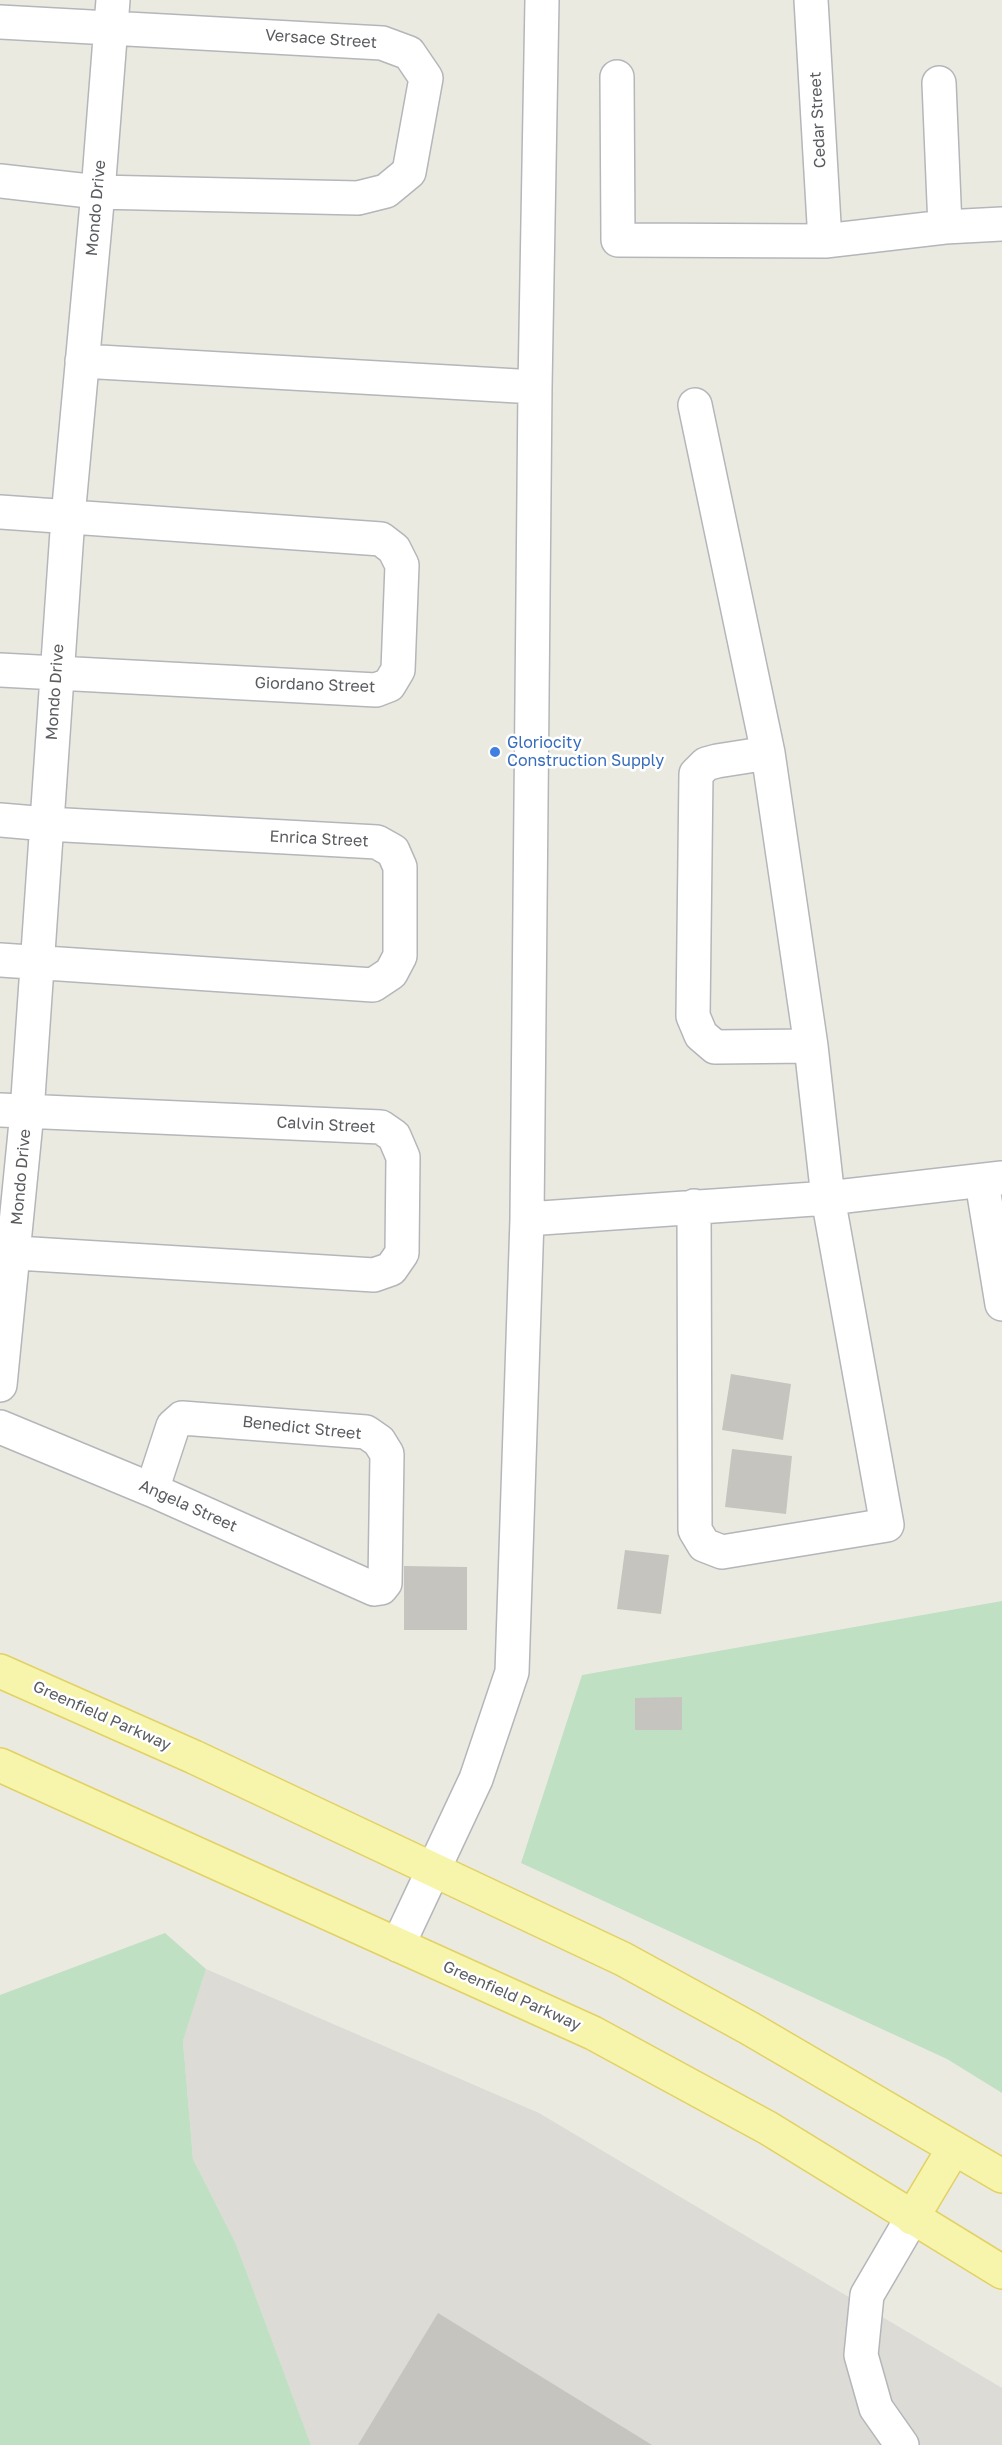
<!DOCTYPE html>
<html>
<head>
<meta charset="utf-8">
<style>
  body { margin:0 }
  canvas { display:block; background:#ebeae1 }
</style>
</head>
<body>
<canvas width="1002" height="2445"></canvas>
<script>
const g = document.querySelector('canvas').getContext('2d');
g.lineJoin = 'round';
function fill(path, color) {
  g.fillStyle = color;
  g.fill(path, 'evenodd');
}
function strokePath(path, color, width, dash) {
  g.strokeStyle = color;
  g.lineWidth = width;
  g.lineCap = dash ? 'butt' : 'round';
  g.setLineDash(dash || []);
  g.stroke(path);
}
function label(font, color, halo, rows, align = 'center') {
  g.font = font + ' "Golos Text",sans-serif';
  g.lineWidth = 5;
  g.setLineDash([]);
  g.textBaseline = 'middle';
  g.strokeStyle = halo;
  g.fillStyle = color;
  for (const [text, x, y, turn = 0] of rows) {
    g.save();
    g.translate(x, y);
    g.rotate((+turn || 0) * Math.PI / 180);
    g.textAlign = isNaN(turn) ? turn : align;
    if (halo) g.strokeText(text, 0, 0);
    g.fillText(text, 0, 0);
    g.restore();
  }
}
fill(new Path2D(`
  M206,1969L539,2113L1002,2388V2445H311L236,2244L193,2159L183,2041Z`), '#dcdbd5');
fill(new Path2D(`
  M1002,1601V2093L947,2059L521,1863L582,1675Z
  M165,1933L206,1969L183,2041L193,2159L236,2244L311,2445H0V1995Z`), '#c0e0c4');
fill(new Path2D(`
  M731,1374L791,1384L783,1440L722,1430Z
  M732,1449L792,1456L786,1514L725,1507Z
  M625,1550L669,1555L661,1614L617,1609Z
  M404,1566L467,1567V1630H404Z
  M682,1697V1730H635V1698Z
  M438,2313L652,2445H358Z`), '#c6c4be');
const minor = new Path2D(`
  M811,0L825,241
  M0,22L382,43L409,53L426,78L409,172L386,191L358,198L98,192L0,181
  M617,77L618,240L825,241L945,227L1002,224
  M939,83L945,227
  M82,361L535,387
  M0,512L381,539L394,549L402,565L398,670L389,685L376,690L0,670
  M768,753L717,761L706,764L696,774L693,1016L701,1035L715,1047L811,1046
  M0,820L47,824L377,842L393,851L400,867V956L391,973L373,985L0,960
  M0,1110L381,1127L394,1136L403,1157L402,1253L391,1269L374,1275L0,1252
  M982,1182L1002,1304
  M694,1206L695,1530L704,1545L722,1552L887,1525L828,1198L811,1046L768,753L695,405
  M527,1219L828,1198L1002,1178
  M0,1385L27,1112L68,517L98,192L113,0
  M0,1427L152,1490L374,1589L381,1588L385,1583L387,1454L379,1441L366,1432L182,1418L173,1426L152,1490
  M398,1945L476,1779L512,1672L527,1219L535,387L542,0
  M902,2445L876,2408L861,2355L867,2295L912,2218`);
const major = new Path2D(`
  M0,1671L194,1757L623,1959L749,2028L1002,2176
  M0,1765L593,2033L768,2128L1002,2272
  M912,2218L954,2148`);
strokePath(minor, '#b4b6ba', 36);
strokePath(major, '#e2d163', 36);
strokePath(minor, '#fff', 33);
strokePath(major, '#f6f5ab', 33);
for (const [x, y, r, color] of [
  [495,752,6,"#3f7fe0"]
]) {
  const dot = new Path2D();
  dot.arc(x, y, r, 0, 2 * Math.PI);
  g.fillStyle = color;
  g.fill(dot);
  strokePath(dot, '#fff', 2);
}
label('16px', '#5a5c60', '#fff', [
  ["Versace Street",321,39,4],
  ["Cedar Street",818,120,-93],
  ["Mondo Drive",96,208,-85],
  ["Giordano Street",315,685,2],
  ["Mondo Drive",55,692,-86],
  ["Enrica Street",319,839,3],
  ["Calvin Street",326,1125,3],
  ["Mondo Drive",21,1177,-85],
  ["Benedict Street",302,1428,6],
  ["Angela Street",188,1506,24],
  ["Greenfield Parkway",102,1716,24],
  ["Greenfield Parkway",512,1996,24]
]);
label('16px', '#366cbe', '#fff', [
  ["Gloriocity",507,743],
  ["Construction Supply",507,761]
], 'left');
</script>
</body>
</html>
